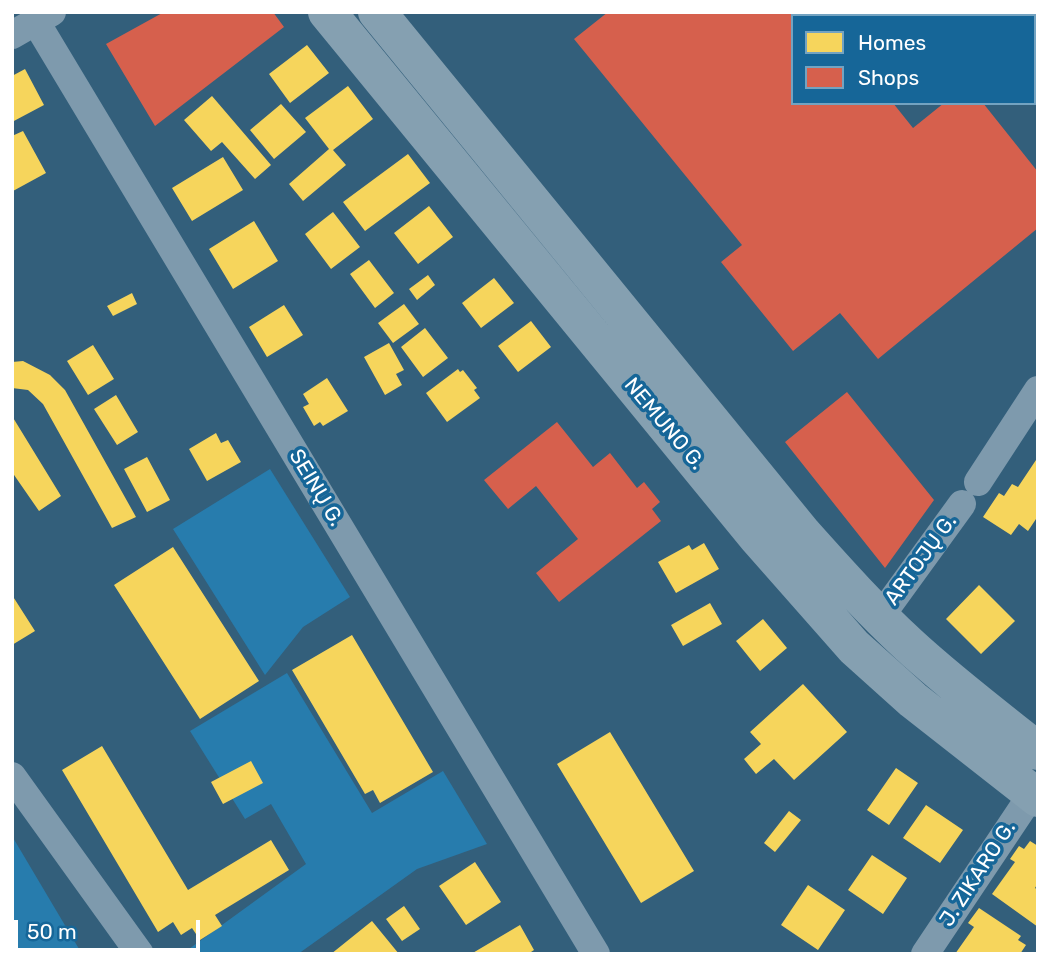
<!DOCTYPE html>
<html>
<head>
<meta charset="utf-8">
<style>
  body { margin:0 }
  #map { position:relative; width:1050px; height:966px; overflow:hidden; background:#335f7b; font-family:Rubik,sans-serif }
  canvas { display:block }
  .frame { position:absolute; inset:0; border:14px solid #fff; pointer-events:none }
  .legend { position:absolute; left:791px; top:14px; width:245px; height:91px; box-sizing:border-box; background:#166698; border:2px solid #73a3c1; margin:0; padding:9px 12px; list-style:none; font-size:21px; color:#fff }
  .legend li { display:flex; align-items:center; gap:14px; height:35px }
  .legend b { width:35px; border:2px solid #73a3c1 }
  .scale { position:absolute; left:14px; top:920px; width:186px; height:32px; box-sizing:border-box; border:4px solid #fff; border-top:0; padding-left:9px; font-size:21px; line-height:24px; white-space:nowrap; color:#fff; -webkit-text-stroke:5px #166698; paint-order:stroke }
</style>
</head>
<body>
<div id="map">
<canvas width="1050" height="966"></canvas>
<div class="frame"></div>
<ul class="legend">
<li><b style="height:19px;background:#f6d55c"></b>Homes</li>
<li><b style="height:19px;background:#d6604d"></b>Shops</li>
</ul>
<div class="scale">50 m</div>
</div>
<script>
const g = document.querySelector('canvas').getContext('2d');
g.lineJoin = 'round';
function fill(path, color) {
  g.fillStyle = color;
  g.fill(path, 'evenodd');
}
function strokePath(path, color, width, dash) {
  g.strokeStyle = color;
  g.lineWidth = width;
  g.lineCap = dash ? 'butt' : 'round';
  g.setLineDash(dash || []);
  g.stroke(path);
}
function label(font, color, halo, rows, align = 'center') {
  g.font = font + ' Rubik,sans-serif';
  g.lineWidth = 7;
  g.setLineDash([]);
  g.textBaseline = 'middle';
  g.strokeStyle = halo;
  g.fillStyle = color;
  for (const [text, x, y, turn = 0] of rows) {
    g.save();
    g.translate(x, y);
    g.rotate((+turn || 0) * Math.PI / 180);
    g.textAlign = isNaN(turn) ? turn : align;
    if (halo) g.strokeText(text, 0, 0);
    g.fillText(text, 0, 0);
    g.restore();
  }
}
fill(new Path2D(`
  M270,469L350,597L303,627L265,675L173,529Z
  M287,673L372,813L443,771L487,844L417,869L298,954H182L306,864L271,804L245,819L190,731Z
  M12,836L82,954H12Z`), '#277cad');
fill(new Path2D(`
  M307,45L329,73L290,103L269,74Z
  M25,69L44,105L12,122V76Z
  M348,86L373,119L333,150L346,165L303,201L289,184L329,149L305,118Z
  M212,96L271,165L255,179L222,142L211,151L184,120Z
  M281,104L306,132L274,159L250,130Z
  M23,131L46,173L13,191L12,136Z
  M408,154L430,183L365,231L343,202Z
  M223,157L243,190L192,221L172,188Z
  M429,206L453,237L418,264L394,233Z
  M333,212L360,247L331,269L305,234Z
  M254,221L278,261L233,289L209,249Z
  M369,260L394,293L375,308L350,274Z
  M428,275L435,285L417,300L409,289Z
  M494,278L514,303L481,328L462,303Z
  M132,293L137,304L113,316L107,306Z
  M404,304L419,324L393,343L378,323Z
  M284,305L303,335L267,357L249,327Z
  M531,321L551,347L518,372L498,346Z
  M425,328L448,358L423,377L401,347Z
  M389,343L404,370L396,374L402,385L385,395L364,357Z
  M93,345L114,379L88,395L67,361Z
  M23,361L50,375L65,390L136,517L112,528L43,404L28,390L12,388V362Z
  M458,369L460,372L463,370L477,388L474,390L480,398L447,422L426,393Z
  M327,378L348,411L323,426L320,422L314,426L303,407L309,404L303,394Z
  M116,395L138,432L117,445L94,409Z
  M12,416L61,496L39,511L12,472Z
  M216,433L221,443L228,440L241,462L207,481L189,449Z
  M147,457L170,500L147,512L124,469Z
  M1038,457V520L1036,519L1028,531L1019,524L1011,535L983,517L999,493L1004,496L1012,484L1018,487Z
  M704,543L719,569L676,593L658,562L689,545L692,550Z
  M173,547L259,681L200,719L114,585Z
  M979,585L1015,621L981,654L946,619Z
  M12,595L35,631L12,645Z
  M710,603L722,624L683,646L671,625Z
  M763,619L787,648L760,671L736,641Z
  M352,635L433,772L380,803L373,790L365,794L292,670Z
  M803,684L847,732L794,780L774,759L756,774L744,759L761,744L750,732Z
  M610,732L694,871L641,903L557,764Z
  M102,746L188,890L271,840L289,870L215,915L222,926L200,940L192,928L181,935L173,922L158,932L62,770Z
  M251,761L263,783L223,804L211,782Z
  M896,768L918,783L889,825L867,810Z
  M926,805L963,830L940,863L903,838Z
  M789,811L801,820L775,852L764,843Z
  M1030,841L1038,846V883L1035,888L1038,890V927L992,894L1015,862L1010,859L1019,846L1024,849Z
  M872,855L907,878L883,914L848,890Z
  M475,862L501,902L466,925L439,886Z
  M808,885L845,910L818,950L781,925Z
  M404,906L420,929L402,941L386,919Z
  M979,908L1021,936L1018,940L1026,945L1020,954H955L974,927L968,923Z
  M372,921L399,954H331Z
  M520,925L534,950L528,954H471Z`), '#f6d55c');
fill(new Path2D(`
  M164,12H273L284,27L155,126L106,44Z
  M608,12H815L818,16H793V103H893L913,128L944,103H983L1038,172V228L878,359L840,313L793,351L721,262L742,245L574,39Z
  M847,392L934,500L885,568L785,442Z
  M557,422L593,467L610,453L637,488L644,482L660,502L652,509L661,521L559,602L536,573L578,539L536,486L508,509L484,480Z`), '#d6604d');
strokePath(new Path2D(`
  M968,12L973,16
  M36,22L596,954
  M12,35L52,12
  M1034,58L1038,61
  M978,482L1038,390
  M880,617L962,504
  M12,776L140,954
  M925,954L1032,794`), '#7e9aad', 28);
strokePath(new Path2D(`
  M327,12L757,537L854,647L913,700L1038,798
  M377,12L803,534C837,572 871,610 908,644C949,682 994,716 1038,751`), '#85a0b1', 38);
label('21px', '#fff', '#166698', [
  ["NEMUNO G.",664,424,50],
  ["SEINŲ G.",316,488,59],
  ["ARTOJŲ G.",921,560,-54],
  ["J. ZIKARO G.",978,874,-57]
]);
</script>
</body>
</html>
